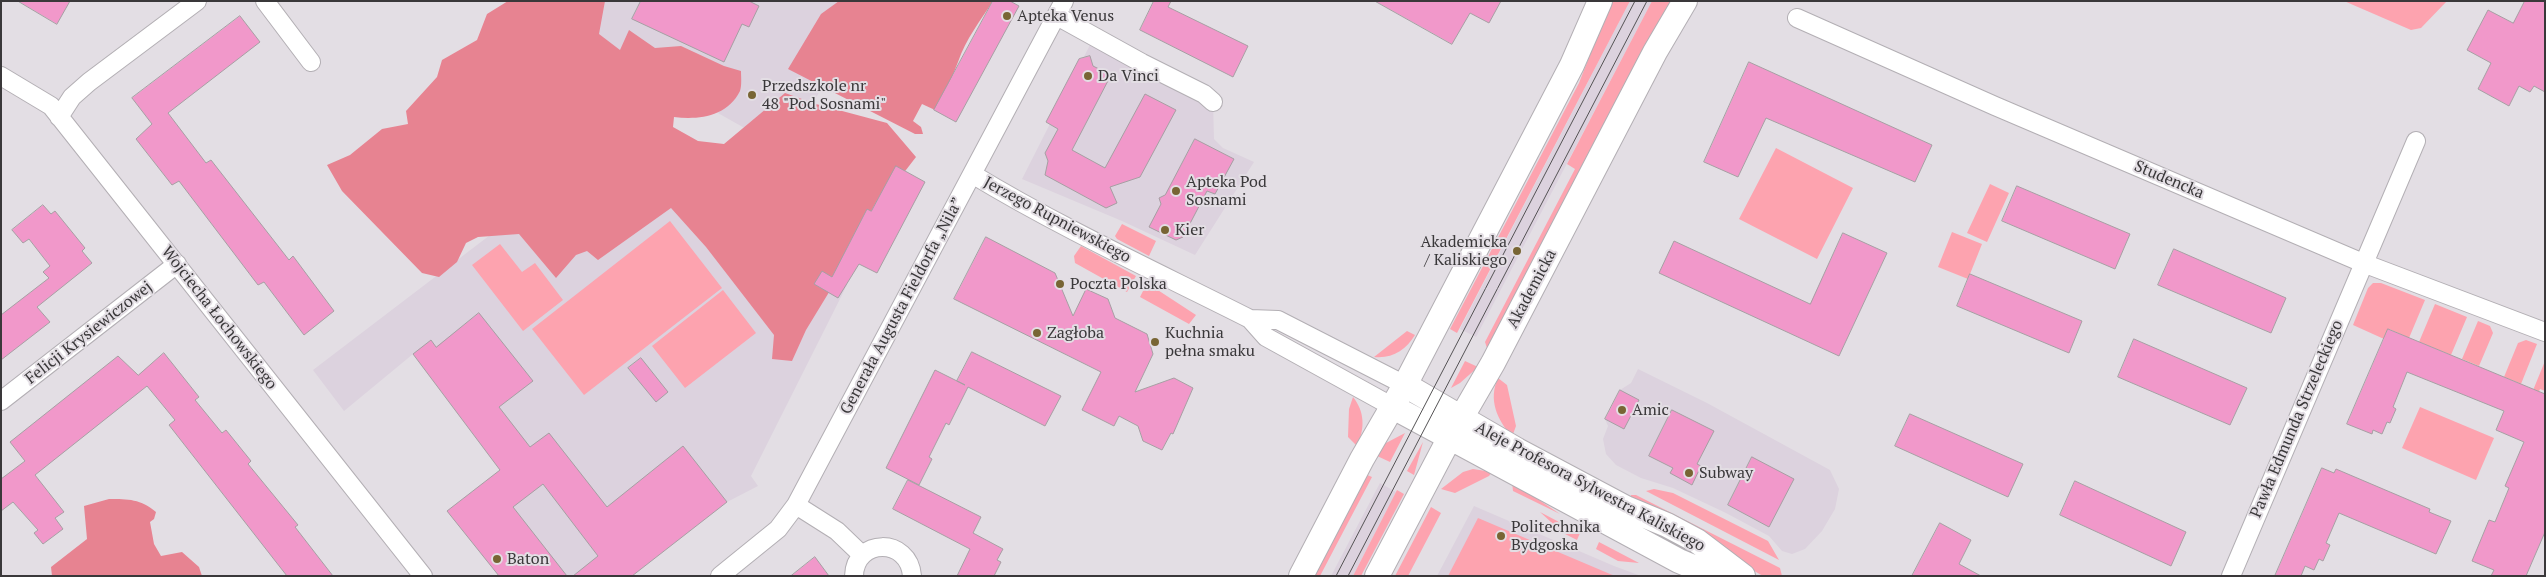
<!DOCTYPE html>
<html>
<head>
<meta charset="utf-8">
<style>
  body { margin:0 }
  #map { position:relative; width:2546px; height:577px; overflow:hidden; background:#e3dee4; font-family:"PT Serif",serif }
  canvas { display:block }
  .frame { position:absolute; inset:0; border:2px solid #3a383a; pointer-events:none }
</style>
</head>
<body>
<div id="map">
<canvas width="2546" height="577"></canvas>
<div class="frame"></div>
</div>
<script>
const g = document.querySelector('canvas').getContext('2d');
g.lineJoin = 'round';
function fill(path, color) {
  g.fillStyle = color;
  g.fill(path, 'evenodd');
}
function strokePath(path, color, width, dash) {
  g.strokeStyle = color;
  g.lineWidth = width;
  g.lineCap = dash ? 'butt' : 'round';
  g.setLineDash(dash || []);
  g.stroke(path);
}
function label(font, color, halo, rows, align = 'center') {
  g.font = font + ' "PT Serif",serif';
  g.lineWidth = 4;
  g.setLineDash([]);
  g.textBaseline = 'middle';
  g.strokeStyle = halo;
  g.fillStyle = color;
  for (const [text, x, y, turn = 0] of rows) {
    g.save();
    g.translate(x, y);
    g.rotate((+turn || 0) * Math.PI / 180);
    g.textAlign = isNaN(turn) ? turn : align;
    if (halo) g.strokeText(text, 0, 0);
    g.fillText(text, 0, 0);
    g.restore();
  }
}
fill(new Path2D(`
  M603,1H868L787,152L585,38Z
  M1630,1H1652L1476,337L1460,329Z
  M1094,37L1213,102L1214,139L1223,148L1254,162L1195,255L1122,221L1022,179Z
  M599,152L784,246L847,285L751,476L758,486L727,502L632,576H499L447,511L500,470L413,354L344,411L313,370Z
  M1638,369L1707,403L1830,470L1839,489L1835,509L1822,531L1805,549L1792,554L1782,551L1769,536L1726,513L1673,488L1641,478L1616,465L1606,454L1603,439L1608,426L1605,419L1620,390L1631,383Z
  M1380,483L1396,492L1353,576H1331Z
  M1474,506L1614,566L1641,576H1437Z`), '#dcd2de');
fill(new Path2D(`
  M1611,1H1630L1457,333L1450,329L1579,83Z
  M1652,1H1671L1487,348L1485,342L1575,169L1567,164Z
  M2344,1H2447L2421,28L2411,30Z
  M1776,148L1853,188L1817,259L1739,219Z
  M1990,184L2009,193L1987,242L1967,233Z
  M670,221L722,288L584,395L532,329Z
  M1122,224L1156,241L1149,256L1117,239L1115,236Z
  M1952,232L1982,244L1968,279L1938,267Z
  M500,244L522,272L535,263L563,300L523,331L472,265Z
  M1081,246L1136,276L1127,292L1075,263L1074,256Z
  M1147,283L1196,315L1189,324L1140,297Z
  M2373,283H2381L2425,300L2409,338L2389,329L2384,339L2353,325L2368,288Z
  M723,290L756,333L685,388L652,346Z
  M2435,304L2467,317L2451,355L2419,342Z
  M2478,321L2490,326L2493,333L2479,366L2462,359Z
  M1407,331L1415,335C1406,350 1392,359 1374,357Z
  M2526,340L2537,344L2521,384L2504,377L2518,343Z
  M1465,361L1478,367L1460,383L1451,388Z
  M2545,361V391L2540,389L2532,407L2527,405Z
  M1498,378L1507,385L1516,426L1512,437C1497,419 1488,400 1498,378Z
  M1353,397C1365,412 1365,429 1357,446L1348,437L1349,409Z
  M2420,407L2494,438L2476,480L2402,448Z
  M1405,433L1390,462L1375,455L1386,443Z
  M1423,442L1414,475L1407,471Z
  M1473,469L1492,472L1489,476L1455,493L1441,489L1463,472Z
  M1365,474L1372,477L1320,576H1312Z
  M1512,482L1560,514L1513,491Z
  M1654,489L1673,493L1768,541L1779,560L1646,491Z
  M1397,490L1404,494L1361,576H1353Z
  M1631,495H1636L1780,568L1782,576H1763L1631,500Z
  M1431,507L1441,513L1408,576H1395Z
  M1540,512L1580,533L1577,540L1563,533Z
  M1478,518L1610,574L1616,576H1448Z
  M1599,542L1639,563L1618,561L1596,549Z`), '#fda3af');
fill(new Path2D(`
  M508,1H605L599,34L620,50L629,30L655,48L681,46L724,66L741,71C741,77 742,85 740,91C727,117 698,120 674,117L673,127L698,141L724,144L785,93L816,104L887,123L916,157L872,214L848,261L806,330L792,361L772,359L774,335L706,247L671,208L598,260L587,251L576,255L556,278L519,234L478,237L466,243L457,262L439,277L422,273L342,191L327,165L350,155L382,129L408,124L406,111L437,77L442,60L477,40L487,14Z
  M839,1H993C980,21 966,39 958,62C951,79 947,95 935,110L922,104L913,121L921,127L923,134H915L788,69L821,14Z
  M109,499C128,499 141,499 156,512L154,519L150,522L154,544L161,556L182,552L199,567L202,576H52L51,567L87,539L84,506Z`), '#e78391');
const building = new Path2D(`
  M18,1H70L57,24Z
  M641,1H749L759,6L749,27L742,24L724,62L632,19Z
  M993,1H1010L1019,6L956,122L934,110Z
  M1154,1H1171L1168,7L1248,46L1233,77L1140,30Z
  M1375,1H1501L1489,23L1470,13L1452,44Z
  M2525,1H2545V92L2534,86L2530,92L2519,86L2509,106L2478,89L2491,63L2467,50L2488,10L2513,23Z
  M240,16L260,42L168,113L206,163L211,160L289,260L293,256L334,311L304,335L264,282L258,285L179,181L172,185L136,139L152,124L132,98Z
  M1090,56L1093,66L1111,75L1072,150L1105,168L1145,94L1176,110L1140,177L1110,187L1117,203L1106,208L1045,175L1048,161L1045,153L1058,129L1046,122L1079,59Z
  M1749,62L1932,145L1915,182L1766,118L1738,177L1704,162Z
  M1195,139L1234,159L1215,194L1207,191L1183,237L1176,240L1149,227L1161,204L1159,198L1165,195Z
  M896,166L925,182L877,273L859,264L838,298L814,284L822,271L832,277L867,209L871,211Z
  M2017,186L2130,234L2115,269L2002,221Z
  M43,205L51,214L55,211L85,248L82,251L92,263L37,307L50,322L1,360V315L49,278L43,272L50,266L29,239L23,243L12,230Z
  M1843,233L1887,253L1839,356L1659,273L1674,241L1810,304Z
  M986,237L1055,273L1073,316L1086,289L1108,299L1115,318L1147,334L1153,354L1135,392L1174,378L1193,388L1173,434L1171,433L1162,450L1143,441L1138,426L1119,416L1114,426L1082,410L1101,372L954,299Z
  M2174,249L2286,298L2271,333L2158,285Z
  M1970,274L2082,321L2069,353L1957,306Z
  M479,313L533,381L499,407L530,447L549,433L607,507L683,446L727,502L632,576H573L598,556L543,484L513,507L567,576H499L447,511L500,470L413,354L431,340L436,347Z
  M2388,329L2545,394V532L2526,576H2491L2494,570L2472,561L2489,520L2495,522L2509,488L2505,486L2524,442L2496,430L2504,411L2407,372L2393,407L2396,409L2390,423L2387,422L2382,434L2373,430L2372,434L2347,424Z
  M2134,339L2247,388L2230,425L2118,377Z
  M972,352L1061,396L1045,426L968,387L949,425L946,423L929,457L932,459L919,485L886,468L935,370L965,385L957,381Z
  M164,353L199,397L195,400L222,433L226,430L251,461L248,464L298,525L295,527L333,576H287L169,425L175,420L147,386L35,475L64,512L55,518L63,529L43,544L34,533L38,530L13,502L1,511V479L25,461L10,442L118,356L138,375Z
  M641,358L668,392L656,402L628,368Z
  M1620,390L1639,400L1624,429L1605,419Z
  M1672,410L1714,431L1697,464L1701,466L1692,485L1670,473L1673,468L1649,456Z
  M1910,414L2023,464L2008,497L1895,446Z
  M1752,457L1794,479L1769,527L1728,505Z
  M2322,468L2334,473L2336,469L2430,509L2429,512L2451,521L2436,554L2339,513L2326,543L2330,545L2323,561L2319,559L2314,570L2305,566L2301,576H2275Z
  M908,480L981,517L973,533L1003,549L997,560L1001,562L994,576H957L970,549L893,509Z
  M2075,481L2186,532L2171,566L2060,515Z
  M1940,523L1971,540L1959,564L1981,576H1912Z
  M815,557L829,576H791Z`);
fill(building, '#f198ca');
strokePath(building, '#a69fa3', 1);
const street = new Path2D(`
  M265,1L311,62
  M1057,16L1142,63L1204,94L1213,102
  M1797,18L1995,106L2363,263L2545,332
  M1,76L51,106L423,576
  M59,117L72,97L89,82L197,1
  M972,174C1061,228 1157,272 1250,319L1266,337L1393,407
  M1250,319L1278,320L1405,385
  M1,401L177,264
  M796,505L837,531L862,555
  M720,576L778,529L796,505L1064,1
  M854,576C855,538 909,537 912,576
  M2231,576L2416,141`);
const secondary = new Path2D(`
  M1405,385L1517,450L1626,508L1667,525L1697,541L1743,576
  M1393,407L1679,561L1715,576
  M1301,576L1362,459L1405,385L1572,65L1600,1
  M1377,576L1449,439L1493,363L1655,52L1685,1`);
strokePath(street, '#b3afb4', 20);
strokePath(secondary, '#b3afb4', 26);
strokePath(street, '#fff', 18);
strokePath(secondary, '#fff', 24);
strokePath(new Path2D(`
  M1336,576L1635,1
  M1348,576L1647,1`), '#545254', 1);
for (const [x, y, r, color] of [
  [1007,16,5,"#786534"],
  [1088,76,5,"#786534"],
  [752,95,5,"#786534"],
  [1176,191,5,"#786534"],
  [1165,230,5,"#786534"],
  [1517,251,5,"#786534"],
  [1060,284,5,"#786534"],
  [1037,333,5,"#786534"],
  [1155,342,5,"#786534"],
  [1622,410,5,"#786534"],
  [1689,473,5,"#786534"],
  [1501,536,5,"#786534"],
  [497,559,5,"#786534"]
]) {
  const dot = new Path2D();
  dot.arc(x, y, r, 0, 2 * Math.PI);
  g.fillStyle = color;
  g.fill(dot);
  strokePath(dot, '#e3dee4', 2);
}
label('16px', '#3a383a', '#e3dee4', [
  ["Apteka Venus",1017,16],
  ["Da Vinci",1098,76],
  ["Przedszkole nr",762,86],
  ["48 \"Pod Sosnami\"",762,104],
  ["Apteka Pod",1186,182],
  ["Sosnami",1186,200],
  ["Kier",1175,230],
  ["Akademicka",1507,242,"right"],
  ["/ Kaliskiego",1507,260,"right"],
  ["Poczta Polska",1070,284],
  ["Zagłoba",1047,333],
  ["Kuchnia",1165,333],
  ["pełna smaku",1165,351],
  ["Amic",1632,410],
  ["Subway",1699,473],
  ["Politechnika",1511,527],
  ["Bydgoska",1511,545],
  ["Baton",507,559]
], 'left');
label('16px', '#3a383a', '#e3dee4', [
  ["Studencka",2169,180,23],
  ["Jerzego Rupniewskiego",1057,220,28],
  ["Akademicka",1532,289,-62],
  ["Generała Augusta Fieldorfa „Nila”",902,306,-62],
  ["Wojciecha Łochowskiego",219,318,52],
  ["Felicji Krysiewiczowej",89,333,-38],
  ["Pawła Edmunda Strzeleckiego",2297,419,-67],
  ["Aleje Profesora Sylwestra Kaliskiego",1590,487,28]
]);
</script>
</body>
</html>
